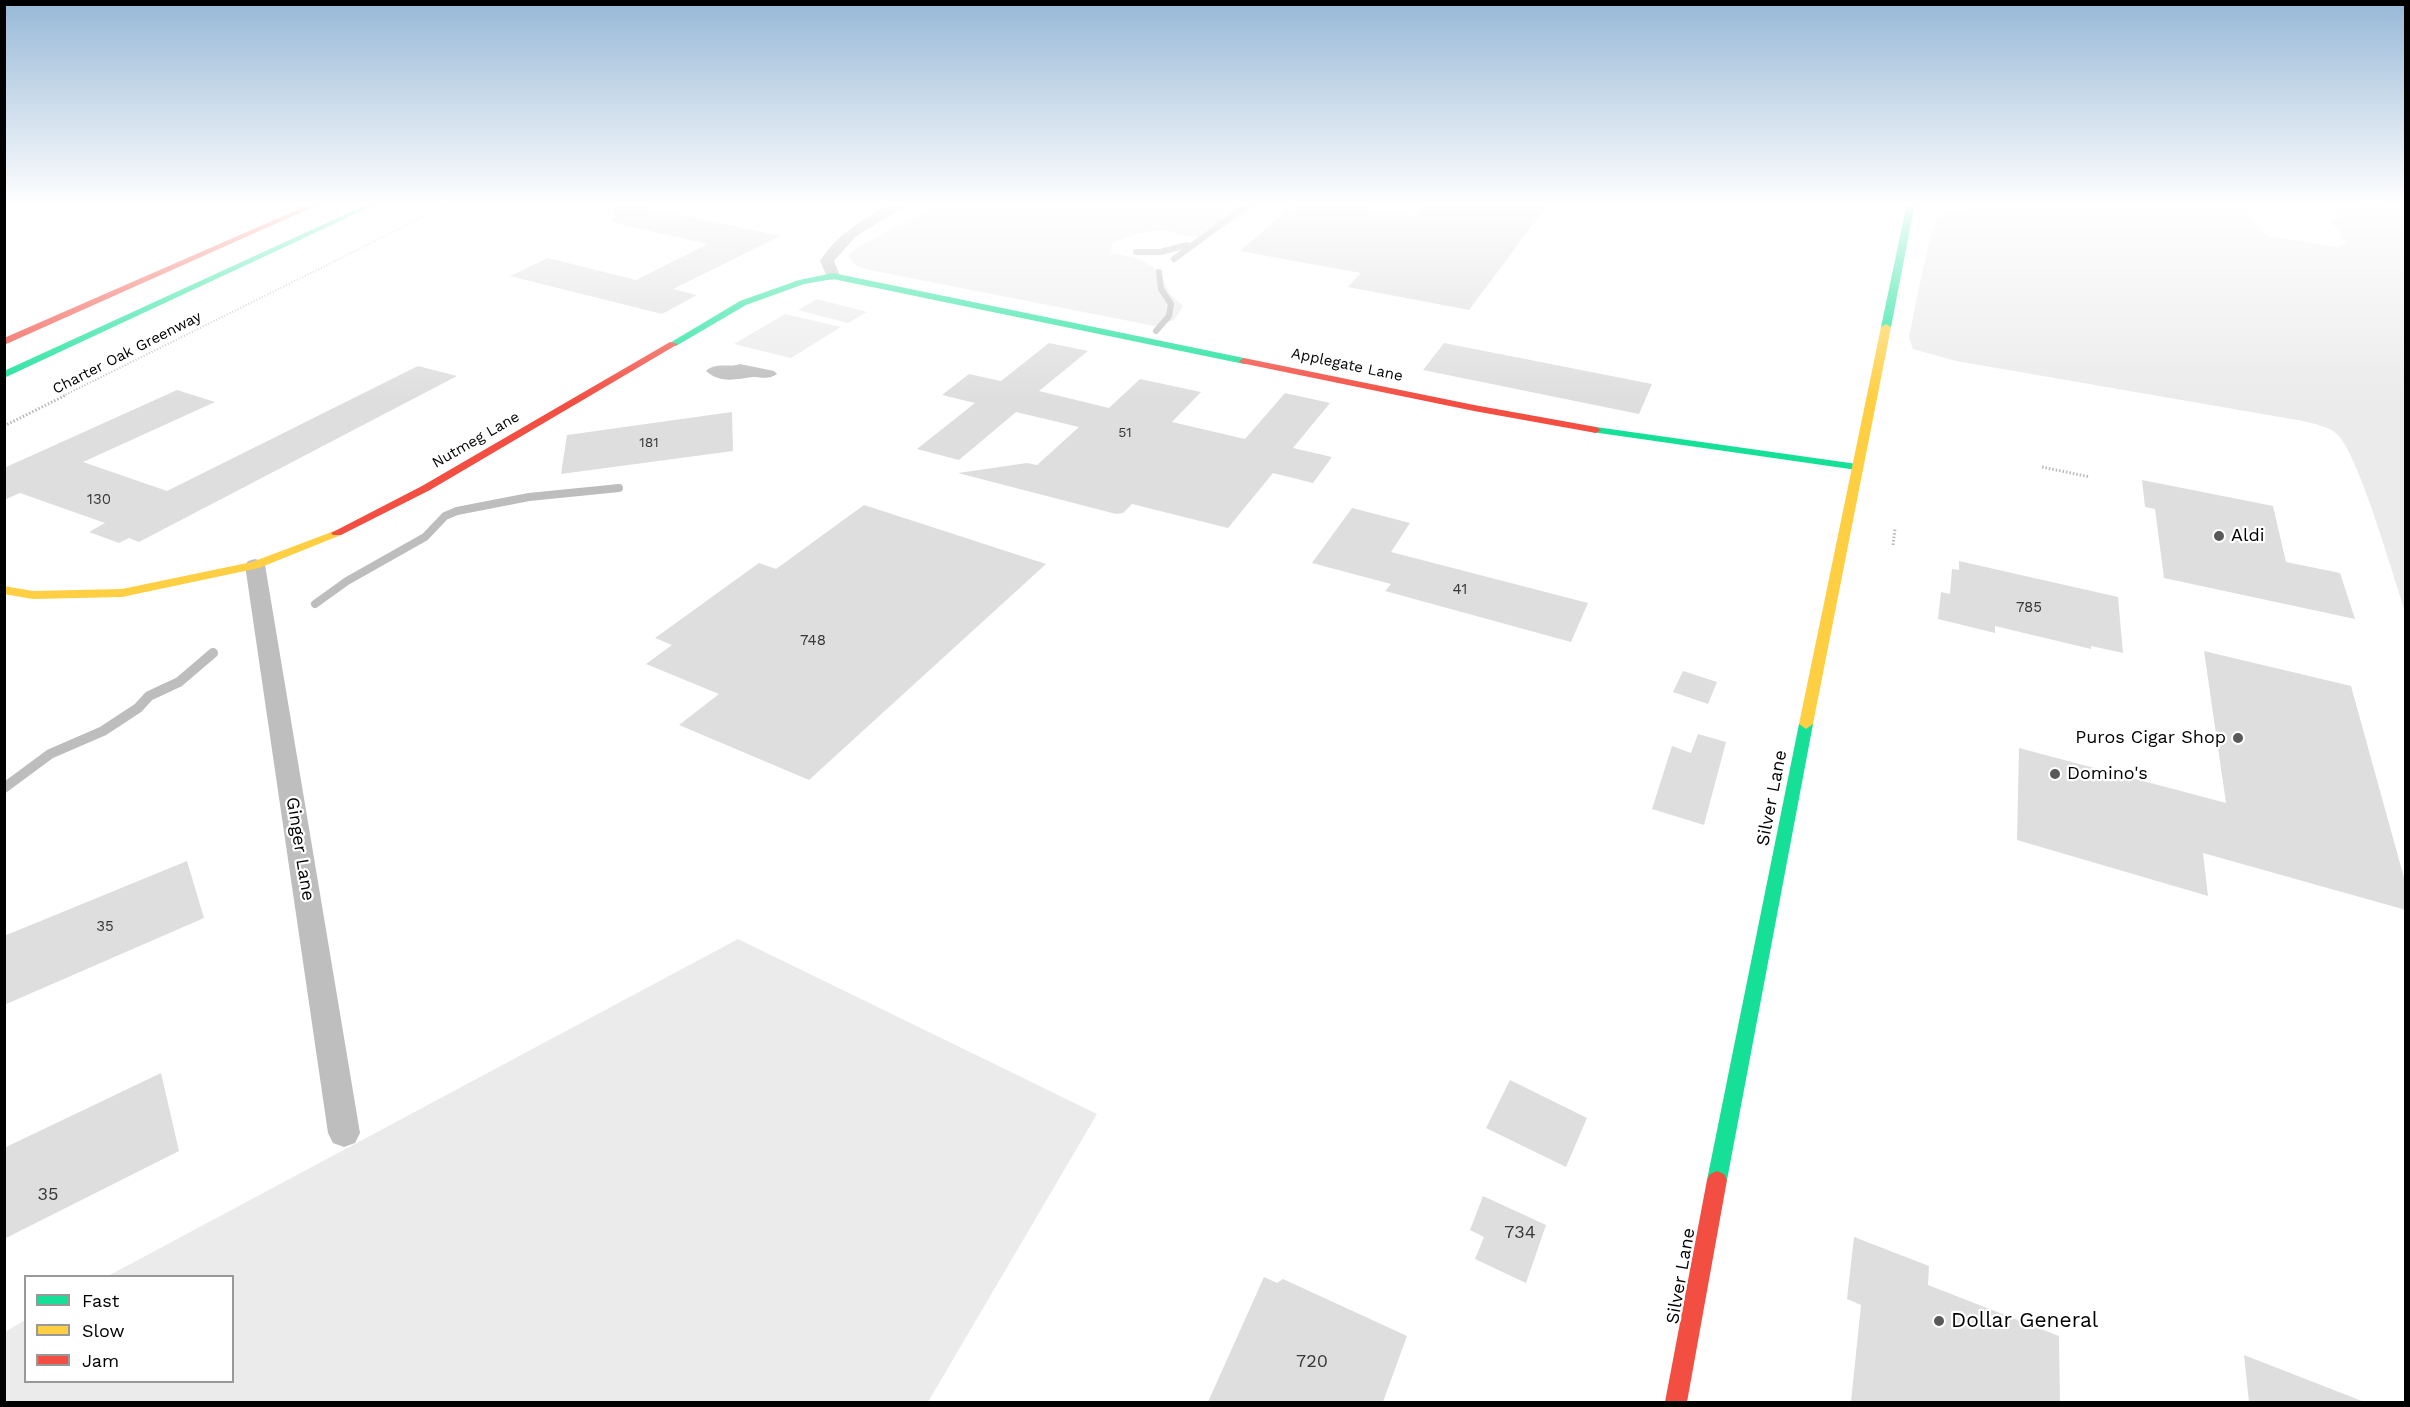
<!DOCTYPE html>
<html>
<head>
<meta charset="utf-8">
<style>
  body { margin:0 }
  #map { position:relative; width:2410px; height:1407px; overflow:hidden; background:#fff; font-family:"Work Sans",sans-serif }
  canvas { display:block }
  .frame { position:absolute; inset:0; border:6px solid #000; pointer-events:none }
  .legend { position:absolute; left:24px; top:1275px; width:210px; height:108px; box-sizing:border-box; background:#fff; border:2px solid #999; margin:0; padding:8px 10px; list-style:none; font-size:18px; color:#000 }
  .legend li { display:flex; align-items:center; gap:12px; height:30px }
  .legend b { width:30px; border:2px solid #999 }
</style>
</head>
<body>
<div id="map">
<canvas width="2410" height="1407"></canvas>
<div class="frame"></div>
<ul class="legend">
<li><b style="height:8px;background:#16e098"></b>Fast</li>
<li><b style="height:8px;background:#ffcf43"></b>Slow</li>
<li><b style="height:8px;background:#f24e42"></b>Jam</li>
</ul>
</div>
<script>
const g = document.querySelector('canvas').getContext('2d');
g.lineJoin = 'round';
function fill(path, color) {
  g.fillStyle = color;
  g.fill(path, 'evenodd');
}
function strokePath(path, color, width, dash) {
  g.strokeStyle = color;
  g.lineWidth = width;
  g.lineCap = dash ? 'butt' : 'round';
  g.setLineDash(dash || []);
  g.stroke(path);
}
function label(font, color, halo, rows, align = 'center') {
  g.font = font + ' "Work Sans",sans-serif';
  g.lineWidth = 4.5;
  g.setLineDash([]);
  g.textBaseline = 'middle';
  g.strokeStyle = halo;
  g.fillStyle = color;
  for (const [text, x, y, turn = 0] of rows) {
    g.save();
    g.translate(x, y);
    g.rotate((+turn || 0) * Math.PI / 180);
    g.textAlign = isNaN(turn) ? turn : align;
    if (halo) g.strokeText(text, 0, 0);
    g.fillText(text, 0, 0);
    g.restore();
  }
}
fill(new Path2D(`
  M942,203H1269L1202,236H1187L1162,230L1139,233L1112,243L1111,253L1137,258L1155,268L1160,273L1170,294L1183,306L1174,320L1155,326L865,269L855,265L848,255L856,248Z
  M1960,203H2235L2267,236L2337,247L2347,243L2341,238L2340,230L2331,224L2340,215L2332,208L2330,203H2405V611C2393,576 2359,455 2337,434C2328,426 2314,424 2303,421L1956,361L1913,349L1909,338C1913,320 1931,218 1941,212C1947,209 1961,212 1968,211Z
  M817,299L867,312L848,323L798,310Z
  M785,314L841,327L791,358L734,344Z
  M738,939L1097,1114L928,1402H5V1332L25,1320L26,1382H232V1276H108Z`), '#ebebeb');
fill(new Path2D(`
  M740,364L774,371L777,374C769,380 762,377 753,377C736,379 721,384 706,371C716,362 728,368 740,364Z`), '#bdbdbd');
strokePath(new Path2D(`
  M1136,252H1160L1187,245
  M1174,259L1250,203
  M1156,331L1169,316L1171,304L1161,289L1159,272`), '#bdbdbd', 6);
strokePath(new Path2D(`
  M315,604L347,581L425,537L445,516L457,511L529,497L619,488`), '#bdbdbd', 8);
strokePath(new Path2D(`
  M4,788L50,754L103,731L138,708L149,696L179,682L213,653`), '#bdbdbd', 10);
fill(new Path2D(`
  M616,203H624L780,236L673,289L697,295L662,314L510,276L548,258L636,280L708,244L611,222Z
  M1296,203H1338L1417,216L1429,203H1549L1469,310L1348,287L1361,273L1240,251Z
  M1049,343L1088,351L1039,391L1109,408L1140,379L1201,392L1172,422L1245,439L1285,393L1330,403L1293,448L1332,457L1313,483L1273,473L1228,528L1132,504L1123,513L1116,514L958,473L1027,463L1037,465L1079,427L1016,412L959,460L917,449L975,403L942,395L969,374L1001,381Z
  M1444,343L1652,384L1639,414L1423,370Z
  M418,366L457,376L139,542L129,538L119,543L89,532L105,523L20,493L4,500V468L177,390L215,402L83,462L167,491Z
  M732,412L733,451L561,474L567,435Z
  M2142,480L2273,506L2286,562L2340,573L2355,619L2164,578L2155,509L2145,507Z
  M864,505L1046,564L809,780L679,725L719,694L646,664L672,645L655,638L759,563L776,569Z
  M1352,508L1410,523L1391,552L1588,603L1571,642L1385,591L1391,584L1312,563Z
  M1959,561L2118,597L2123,653L2091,646V649L1995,626V633L1938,619L1941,592L1950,594L1952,569L1959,570Z
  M2204,651L2351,686L2406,885V910L2203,853L2208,896L2017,840L2019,748L2226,803Z
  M1683,671L1717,682L1708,704L1673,692Z
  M1698,734L1726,742L1704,825L1652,809L1672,746L1691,753Z
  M187,861L204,918L4,1005V936Z
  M161,1073L179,1151L4,1239V1148Z
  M1510,1080L1587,1118L1566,1167L1486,1128Z
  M1483,1196L1546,1225L1526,1283L1475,1259L1484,1237L1470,1230Z
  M1854,1237L1929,1266L1928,1285L2059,1336L2060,1402H1851L1861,1305L1847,1299Z
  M1264,1277L1277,1283L1283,1279L1407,1336L1383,1402H1208Z
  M2244,1355L2362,1401V1402H2249Z`), '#dedede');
strokePath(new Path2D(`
  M2356,203L2406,215
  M63,396L452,203`), '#b9b9b9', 2, [1, 2]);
strokePath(new Path2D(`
  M4,426L66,395
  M2042,467L2090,477
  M1893,545L1895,529`), '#b9b9b9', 3, [1.5, 2]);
fill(new Path2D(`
  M895,203H910L856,236L834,261L840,276L833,280L828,279L820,261C839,232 865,218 895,203Z
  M255,559L262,561L265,565L360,1133L355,1143L344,1147L333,1143L328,1133L245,565L248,561Z`), '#bebebe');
fill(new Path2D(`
  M370,203H379L4,378V371Z
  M1907,203H1915L1891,327L1886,330L1881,327Z
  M833,273L1244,358L1249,361L1244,364L833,279L804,284L746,305L676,346L668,344L740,301L799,280Z
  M1596,427L1857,464L1862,467L1857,470L1592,432L1591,430Z
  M1806,719L1813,724L1727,1180L1724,1186L1717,1189L1710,1186L1707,1180L1799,724Z`), '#16e098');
fill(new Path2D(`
  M1886,324L1891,327L1813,724L1806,729L1799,724L1881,327Z
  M337,530L341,531V535L259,568L122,597L33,599L4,594V586L33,591L122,589L252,562Z`), '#ffcf43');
fill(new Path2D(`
  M313,203H322L4,345V338Z
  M670,342L678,344L430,490L341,535H333L331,533L422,486Z
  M1244,358L1474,405L1596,427L1601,430L1596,433L1474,411L1241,363L1239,361Z
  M1717,1171L1724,1174L1727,1180L1687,1402H1665L1707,1180L1710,1174Z`), '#f24e42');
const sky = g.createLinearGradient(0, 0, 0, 400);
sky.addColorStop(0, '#97b8d7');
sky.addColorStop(0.51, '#fff');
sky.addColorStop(1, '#ffffff00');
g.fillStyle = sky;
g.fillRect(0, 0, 2410, 400);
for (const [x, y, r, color] of [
  [2219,536,6,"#595959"],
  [2238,738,6,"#595959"],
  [2055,774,6,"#595959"],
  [1939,1321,6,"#595959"]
]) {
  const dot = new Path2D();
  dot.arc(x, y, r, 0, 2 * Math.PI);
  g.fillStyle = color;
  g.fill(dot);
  strokePath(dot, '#fff', 2);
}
label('14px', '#383838', null, [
  ["51",1125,433],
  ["181",649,443]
]);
label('15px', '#000', '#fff', [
  ["Charter Oak Greenway",127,353,-27],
  ["Applegate Lane",1347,365,12],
  ["Nutmeg Lane",476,440,-30]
]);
label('15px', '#383838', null, [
  ["130",99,500],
  ["41",1460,590],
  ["785",2029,608],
  ["748",813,641],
  ["35",105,927]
]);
label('18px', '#000', '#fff', [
  ["Aldi",2231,536],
  ["Puros Cigar Shop",2226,738,"right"],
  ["Domino's",2067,774]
], 'left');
label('18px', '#000', '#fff', [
  ["Silver Lane",1772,798,-79],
  ["Ginger Lane",300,849,81],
  ["Silver Lane",1681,1276,-80]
]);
label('18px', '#383838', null, [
  ["35",48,1195],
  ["734",1520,1233],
  ["720",1312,1362]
]);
label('21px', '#000', '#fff', [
  ["Dollar General",1951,1321]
], 'left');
</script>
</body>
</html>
